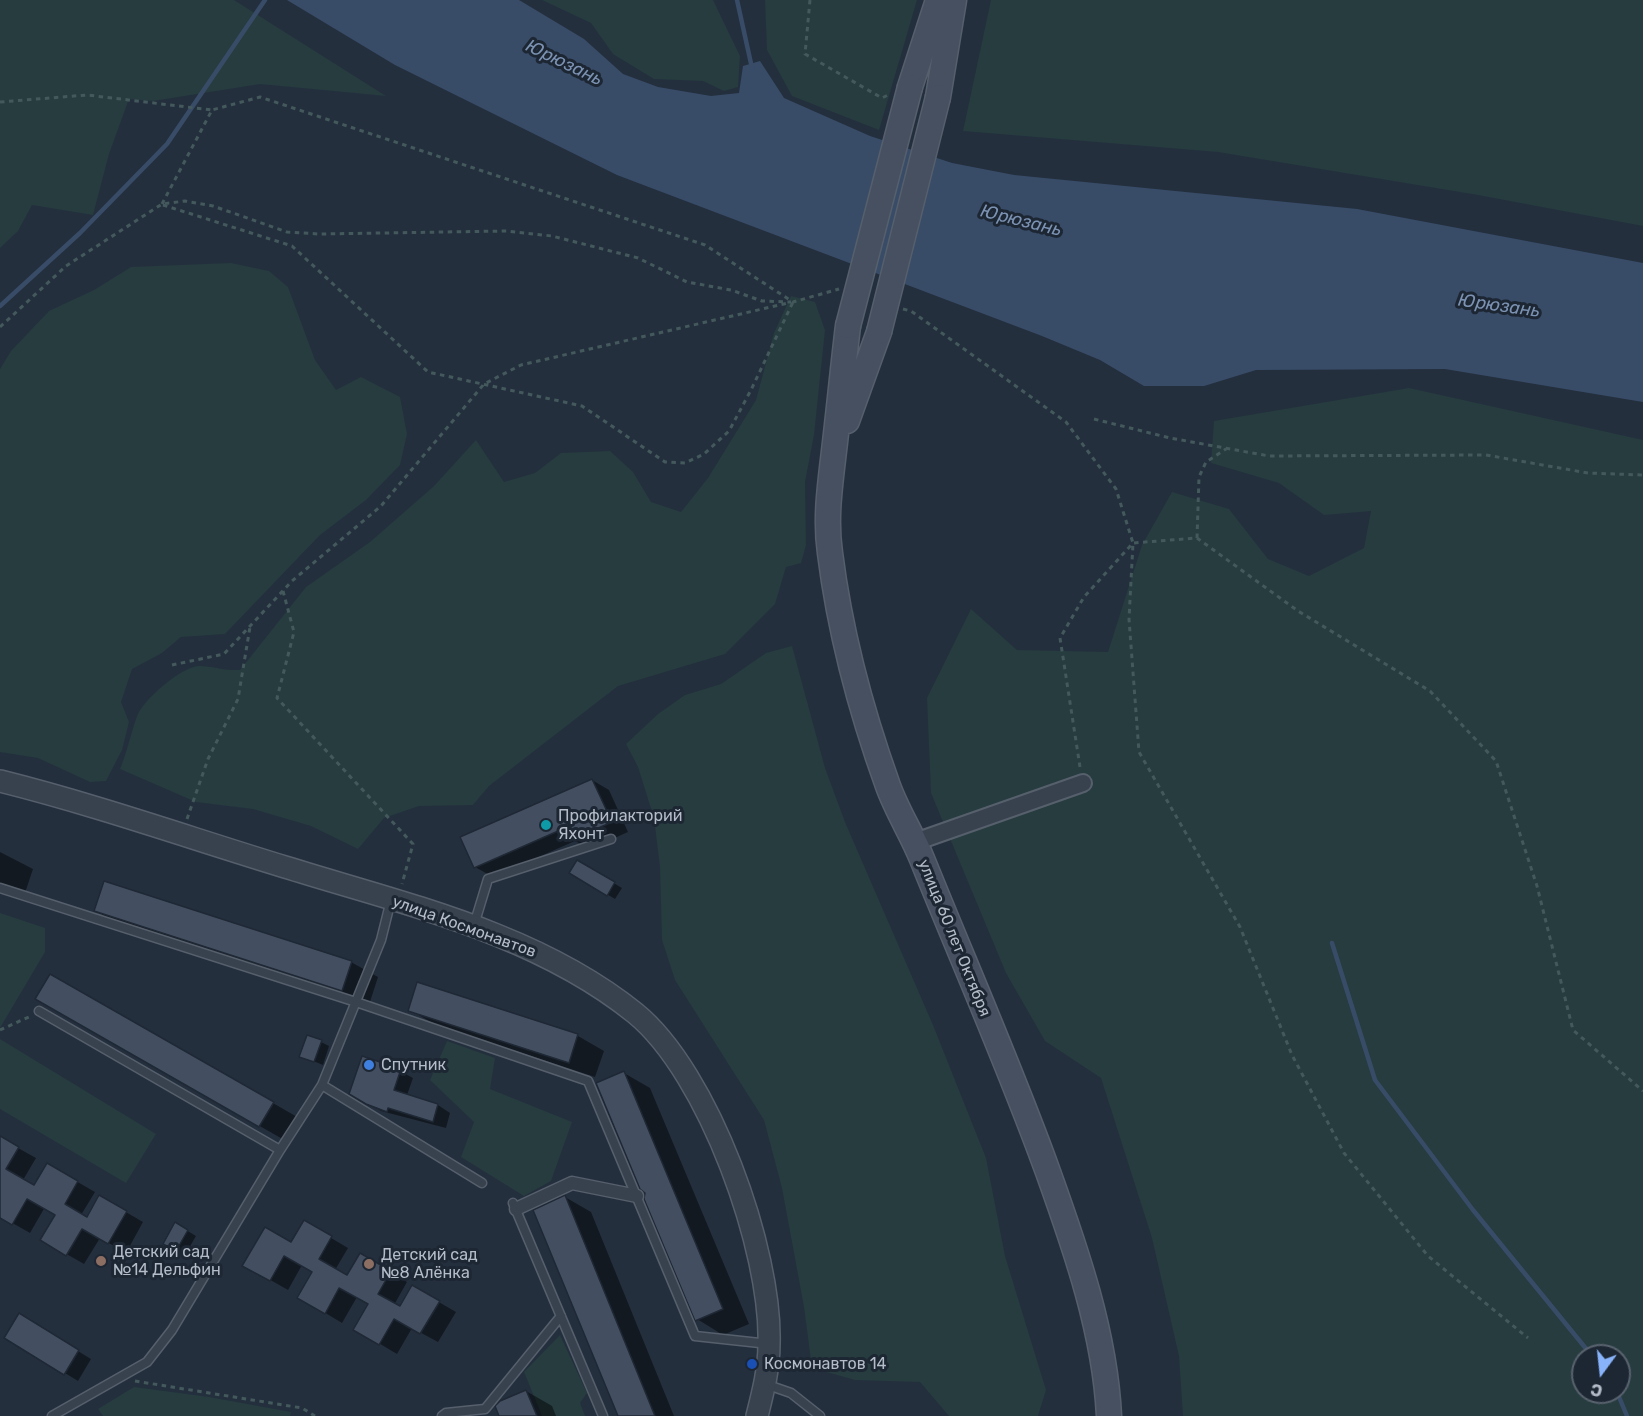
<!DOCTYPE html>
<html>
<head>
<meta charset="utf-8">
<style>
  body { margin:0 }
  #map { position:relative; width:1643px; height:1416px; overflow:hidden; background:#242f3e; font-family:Rubik,sans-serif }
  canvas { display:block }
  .north { position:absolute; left:1571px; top:1344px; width:60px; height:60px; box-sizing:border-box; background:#1d2633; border:2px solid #59626f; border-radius:50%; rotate:195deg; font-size:16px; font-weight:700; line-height:24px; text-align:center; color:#b4bcc9 }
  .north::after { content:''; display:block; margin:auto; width:21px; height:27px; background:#88b3fa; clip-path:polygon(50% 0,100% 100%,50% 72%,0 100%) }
</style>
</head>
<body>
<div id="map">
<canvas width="1643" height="1416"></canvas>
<div class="north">С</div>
</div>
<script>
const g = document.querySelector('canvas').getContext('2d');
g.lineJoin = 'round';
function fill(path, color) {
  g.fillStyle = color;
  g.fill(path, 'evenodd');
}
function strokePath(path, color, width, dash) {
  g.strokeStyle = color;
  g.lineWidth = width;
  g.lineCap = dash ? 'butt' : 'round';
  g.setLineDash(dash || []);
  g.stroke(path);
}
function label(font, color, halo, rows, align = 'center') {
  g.font = font + ' Rubik,sans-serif';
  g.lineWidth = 6;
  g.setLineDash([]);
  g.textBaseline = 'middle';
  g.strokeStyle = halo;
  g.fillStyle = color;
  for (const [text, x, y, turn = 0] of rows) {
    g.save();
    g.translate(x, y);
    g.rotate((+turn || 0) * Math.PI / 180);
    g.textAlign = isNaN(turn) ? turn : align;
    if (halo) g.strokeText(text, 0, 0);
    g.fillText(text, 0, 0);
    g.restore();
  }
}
fill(new Path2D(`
  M0,0H234L386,96L260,84L153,101L129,99L109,154L93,215L32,205L18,231L0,248Z
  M542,0H713L740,56L738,87L724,91L703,81L654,79L613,54L591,23Z
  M765,0H917L879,130L792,96L767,50Z
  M991,0H1643V226L1478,195L1218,152L963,131Z
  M231,263L269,271L288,287L315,360L336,390L361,377L400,397L407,434L400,465L366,500L320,535L225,634L181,637L162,653L132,669L121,702L129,722L122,750L106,781L90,782L38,758L0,752V369L11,351L49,311L94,290L131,267Z
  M791,296L815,302L825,330L814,435L805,482L806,545L801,563L786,567L775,604L725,654L618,686L489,786L473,805L419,806L384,818L358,849L311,826L253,809L196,802L120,769C127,752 131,733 137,716C144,699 180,668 198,666C209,665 224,671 240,670L306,587L370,542L434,486L476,440L504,482L535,473L561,453L610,451L633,472L651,502L681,512L708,478L756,400L774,333Z
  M1409,388L1643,440V1416H1183L1179,1356L1152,1238L1101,1078L1045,1041L1006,973L931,793L927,698L971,609L1017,650L1108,652L1142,545L1172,492L1229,509L1268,559L1309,576L1364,548L1371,511L1324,515L1279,483L1211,463L1214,421ZM1583,1356H1619V1392H1583Z
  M792,646L825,768L845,822L933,1025L986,1158L1005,1256L1046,1390L1038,1416H949L920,1382L855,1380L812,1368L804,1307L782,1188L764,1120L675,980L662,940L660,867L654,818L638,767L626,744L658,714L685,695L721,684L766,653Z
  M0,913L45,928V952L0,1028Z
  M0,1039L156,1134L126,1183L0,1109Z
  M447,1041L495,1058L490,1089L572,1122L551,1181L524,1196L461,1157L474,1122L430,1080Z
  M560,1335L587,1393L580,1403L585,1416H542L524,1372Z
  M134,1387L209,1397L291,1412L290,1416H103L98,1409Z`), '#263c3f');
fill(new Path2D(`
  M287,0H519L584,39L623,74L658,87L711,96L739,93L743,66L760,61L784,98L870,136L952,163L1014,175L1357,209L1643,263V402L1445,369L1256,370L1204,386H1144L1100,360L1042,336L617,175L395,65Z`), '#384c68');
fill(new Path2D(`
  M592,780L609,790L628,832L590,849L575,841L493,877L475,867Z
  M0,852L33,869L25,893L0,886Z
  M578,862L622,888L615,899L571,873Z
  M96,911L351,962L378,977L369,1005L122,926Z
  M51,976L299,1118L286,1141L37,999Z
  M418,984L578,1036L604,1051L595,1077L436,1025L410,1010Z
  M321,1042L329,1046L323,1065L301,1056Z
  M400,1071L413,1078L407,1095L438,1105L450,1113L446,1128L381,1111L351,1093Z
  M624,1073L650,1088L749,1324L723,1335L697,1319Z
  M0,1138L36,1158L23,1180L35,1187L48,1165L95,1192L81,1215L87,1219L100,1197L143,1222L126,1253L100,1238L84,1264L42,1240L57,1214L45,1207L30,1233L0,1216Z
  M565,1197L591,1212L674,1416H619Z
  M304,1222L348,1248L335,1270L348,1277L360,1255L407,1282L394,1305L400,1308L413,1287L456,1312L438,1342L412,1328L397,1354L355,1329L370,1304L357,1297L342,1323L299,1297L314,1271L302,1265L288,1290L244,1265L292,1244Z
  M176,1224L196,1236L185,1255L165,1243Z
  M32,1323L91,1359L78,1381L6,1337Z
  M526,1391L552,1406L556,1416H501Z`), '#0007');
strokePath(new Path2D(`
  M737,0L752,68
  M0,306L80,233L167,144L265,0
  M1332,943L1375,1080L1473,1210L1592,1356
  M1617,1392L1627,1416`), '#384c68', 4.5);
const building = new Path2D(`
  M592,779L612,822L571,840L565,828L474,868L460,837Z
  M577,860L615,882L607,896L569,873Z
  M104,881L352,961L342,991L94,911Z
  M50,974L274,1102L259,1127L35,999Z
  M417,982L578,1034L569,1063L408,1011Z
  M307,1035L322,1040L314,1062L299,1057Z
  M362,1056L401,1069L394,1090L438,1104L433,1122L388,1108L387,1112L366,1104L349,1094Z
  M624,1071L723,1309L695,1321L644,1199L645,1193L640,1189L596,1083Z
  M0,1136L19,1147L6,1169L34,1185L47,1163L78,1181L65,1204L87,1217L99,1195L127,1211L108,1244L82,1229L66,1256L40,1240L55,1215L27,1199L12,1225L0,1218Z
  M565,1195L655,1416H618L533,1210Z
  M304,1220L332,1236L319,1259L347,1275L360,1253L391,1271L378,1294L400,1306L412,1285L440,1301L420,1334L394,1319L379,1345L353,1330L368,1304L339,1288L325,1314L297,1298L312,1272L284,1256L270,1281L242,1266L265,1227L291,1242Z
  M175,1222L188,1230L176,1251L163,1244Z
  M19,1313L79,1350L64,1375L4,1338Z
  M526,1390L537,1416H499L495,1406L500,1401Z`);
fill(building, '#434f60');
strokePath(building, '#1f2835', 1.5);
const service = new Path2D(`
  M0,888L356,1002L588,1081L695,1336L769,1344
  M474,925L488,879L611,839
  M39,1011L280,1150L322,1085L381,940L391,900
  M322,1085L482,1183
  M513,1203L603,1416
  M765,1384L791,1393L820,1416
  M52,1416L147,1362L172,1330L280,1150
  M442,1416L446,1413L485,1409L561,1316`);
const pedestrian = new Path2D(`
  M516,1209L572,1183L637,1196`);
const minor = new Path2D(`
  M915,842L1083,783`);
const tertiary = new Path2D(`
  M0,781C96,805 190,838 285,867C404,904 536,933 635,1013C709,1073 772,1251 769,1344C769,1369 763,1392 757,1416`);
const secondary = new Path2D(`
  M910,87L938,0
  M938,97L954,0
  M848,326C843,367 839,409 834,451C830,485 825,519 830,553C840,633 861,711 888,786C897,811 912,834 922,859C964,963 1010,1067 1048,1172C1076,1250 1105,1333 1109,1416
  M847,421L879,332`);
strokePath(service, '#565f6c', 11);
strokePath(pedestrian, '#565f6c', 15);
strokePath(minor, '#565f6c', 20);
strokePath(tertiary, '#565f6c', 24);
strokePath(secondary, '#565f6c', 27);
strokePath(new Path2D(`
  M810,0L805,54L882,98L888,95
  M0,102L87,95L212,110
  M162,204L212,110L260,97L705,245L793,302L839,289
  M163,205L292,246L428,372L582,406L665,462L685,463L704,454L729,431L751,390L793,302
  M903,309L911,311L1066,422L1116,489L1133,543L1129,619L1139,752L1240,927L1292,1055L1344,1153L1428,1256L1528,1338
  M0,327L66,266L162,204L185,201L213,206L287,232L319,234L507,231L552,236L638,258L687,282L731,290L762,301L791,302
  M1094,419L1170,438L1269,456L1486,455L1588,473L1643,475
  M1197,538L1199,477L1206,462L1226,449
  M283,591L294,632L277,698L413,844L402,884
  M172,665L224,654L292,581L381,506L484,384L521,365L788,303
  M1080,767L1060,638L1084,597L1133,543L1197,538L1298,611L1430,691L1496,761L1537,886L1573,1030L1643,1091
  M187,819L208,759L238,699L250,627
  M0,1030L31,1016
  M135,1381L302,1408L315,1416`), '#44595c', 3, [4.5, 4.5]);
strokePath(service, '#38414e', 8);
strokePath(pedestrian, '#38414e', 12);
strokePath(minor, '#38414e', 16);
strokePath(tertiary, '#38414e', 21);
strokePath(secondary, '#465061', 24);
const secondaryBridge = new Path2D(`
  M848,326L910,87
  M879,332L938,97`);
strokePath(secondaryBridge, '#565f6c', 27, []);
strokePath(secondaryBridge, '#465061', 24);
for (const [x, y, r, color] of [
  [546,825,6,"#0f9aa8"],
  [369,1065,6,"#3f7fe0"],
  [101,1261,6,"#8d6e63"],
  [369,1264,6,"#8d6e63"],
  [752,1364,6,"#1a4fb4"]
]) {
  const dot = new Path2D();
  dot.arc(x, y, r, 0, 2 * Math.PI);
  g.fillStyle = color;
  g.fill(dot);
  strokePath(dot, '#1d2633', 2);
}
label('16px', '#b4bcc9', '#1d2633', [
  ["Профилакторий",558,816],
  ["Яхонт",558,834],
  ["Спутник",381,1065],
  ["Детский сад",113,1252],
  ["№14 Дельфин",113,1270],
  ["Детский сад",381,1255],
  ["№8 Алёнка",381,1273],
  ["Космонавтов 14",764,1364]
], 'left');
label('16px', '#b4bcc9', '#1d2633', [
  ["улица Космонавтов",464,927,20],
  ["улица 60 лет Октября",954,938,68]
]);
label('italic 18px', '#7b92b2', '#1d2633', [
  ["Юрюзань",564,63,26],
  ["Юрюзань",1021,221,14],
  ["Юрюзань",1499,306,8]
]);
</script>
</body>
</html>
